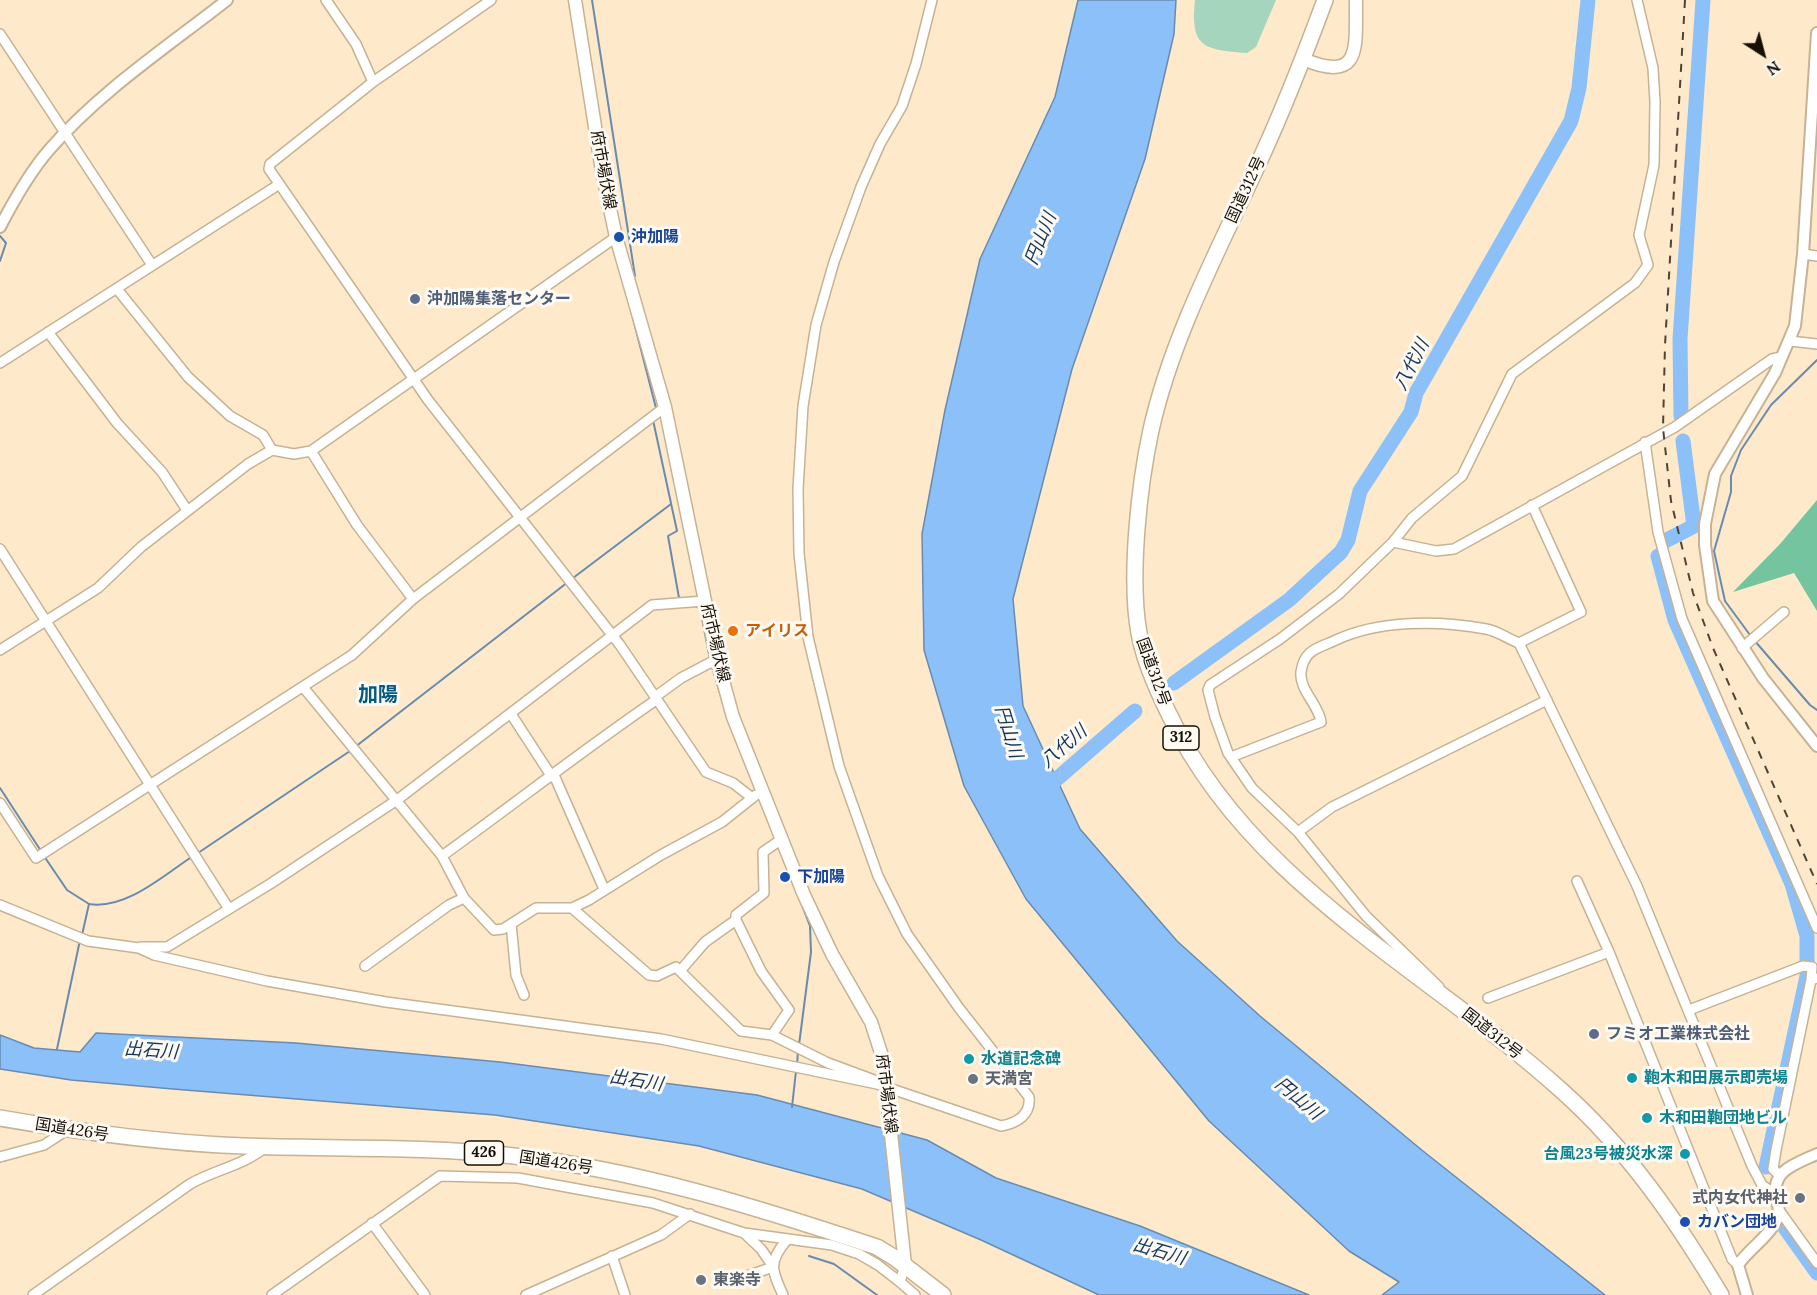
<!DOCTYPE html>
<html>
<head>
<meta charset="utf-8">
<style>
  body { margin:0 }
  #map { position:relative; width:1817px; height:1295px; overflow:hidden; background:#feeaca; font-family:Lora,serif }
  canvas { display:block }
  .north { position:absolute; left:1733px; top:24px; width:60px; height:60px; -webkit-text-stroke:4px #fdf9f3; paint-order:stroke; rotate:144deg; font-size:16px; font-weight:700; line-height:24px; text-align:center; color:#160f05 }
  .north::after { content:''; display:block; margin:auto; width:21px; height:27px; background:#160f05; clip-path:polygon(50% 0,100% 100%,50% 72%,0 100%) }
</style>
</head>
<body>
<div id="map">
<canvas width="1817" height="1295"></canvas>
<div class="north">N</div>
</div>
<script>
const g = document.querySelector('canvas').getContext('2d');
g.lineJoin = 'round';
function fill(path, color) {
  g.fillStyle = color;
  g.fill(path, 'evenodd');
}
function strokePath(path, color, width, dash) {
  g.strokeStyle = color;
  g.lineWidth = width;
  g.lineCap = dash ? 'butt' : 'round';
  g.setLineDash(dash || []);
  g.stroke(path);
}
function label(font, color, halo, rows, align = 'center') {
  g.font = font + ' Lora,"Noto Sans JP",serif';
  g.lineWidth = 6;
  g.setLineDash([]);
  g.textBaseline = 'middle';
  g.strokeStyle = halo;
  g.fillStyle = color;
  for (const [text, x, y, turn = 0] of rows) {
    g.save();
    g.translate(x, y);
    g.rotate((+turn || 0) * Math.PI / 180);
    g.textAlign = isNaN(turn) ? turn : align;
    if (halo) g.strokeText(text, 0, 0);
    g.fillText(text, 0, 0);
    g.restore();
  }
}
fill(new Path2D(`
  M1195,0H1276L1256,47L1247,53C1203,50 1190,47 1195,0Z`), '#a6d5bd');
fill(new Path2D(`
  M1817,500V611L1794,573L1733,592L1780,544Z`), '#74c59f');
const water = new Path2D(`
  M1078,0H1176L1174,34L1145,159L1072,369L1013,599L1023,706L1080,829L1177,941L1260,1016L1423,1151L1605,1295H1382L1399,1282L1349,1251L1209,1121L1026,899L964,786L924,650L922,534L945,410L980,259L1055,97Z
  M96,1033L296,1043L500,1062L757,1095L927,1140L996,1178L1140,1226L1309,1295H1099L981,1240L862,1189L699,1146L495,1115L173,1089L71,1080L0,1069V1035L34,1048L80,1052Z`);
fill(water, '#8cc0f9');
strokePath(water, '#698bb0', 1.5);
strokePath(new Path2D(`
  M592,0L635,276
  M0,236L6,243L0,261
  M627,295L656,408
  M653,420L677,531L668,536L679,598L682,599
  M573,578L671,504
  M695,606L700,608L710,659
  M1750,635L1725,601L1714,551L1731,492V476L1741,450L1771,405L1817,360
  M1754,640L1810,705L1817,710
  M711,664L720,693
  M355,747L568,582
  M0,788L41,851
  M198,853L350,751
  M44,856L67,890L89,904L82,935
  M89,904C126,910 164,875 193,856
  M799,1045L811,952L810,926L801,903
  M57,1049L80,940
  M797,1066L798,1050
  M792,1107L796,1071
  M809,1256L834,1264L877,1295`), '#698bb0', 2);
strokePath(new Path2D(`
  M1681,416L1680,339L1703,0
  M1665,541L1694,526L1683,441
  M1658,556L1675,620L1792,884L1807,936V976L1766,1167
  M1174,683L1289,600L1341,552L1348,540L1360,491L1411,412L1416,393L1571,121L1579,88L1588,0
  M1043,791L1135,711
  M1785,1228L1817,1273`), '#8cc0f9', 15);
const minor = new Path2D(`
  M326,0L356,44L373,82
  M491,0L373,82L270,164L269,169L428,400L620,645L706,772L733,783L751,797
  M0,34L152,265
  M1803,254L1817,256
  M117,289L188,377L230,416L263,435L272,450
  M48,332L117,423L162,472L187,510
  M1790,341L1817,344
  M0,363L278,185
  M1645,442L1658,532L1682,619L1817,928
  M311,451L357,525L413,599
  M1532,505L1581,612L1519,643L1637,886L1752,1166L1762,1185L1775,1194
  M1393,542L1436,551L1454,549L1675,427L1772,359L1782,357
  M0,549L229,909
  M1742,648L1784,612
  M0,650L98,588L141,547L248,464L272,450L294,454L311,451L616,237
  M303,687L442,856L464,898L494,930L503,929L536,908H572L589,900L661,855L722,822L756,795
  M655,697L681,678L717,659
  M511,714L552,777
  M1231,757L1321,722C1319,705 1299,690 1301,672C1304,649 1319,648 1336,640C1379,620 1438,620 1486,629C1498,631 1508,639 1519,643
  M554,775L604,889
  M0,803L36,858L352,655L413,599L665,407
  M1298,832L1332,807L1547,700
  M442,856C514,804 583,750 656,700
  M1577,881L1609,952L1732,1259L1738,1265
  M0,905L88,941L139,948L154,955L267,981L386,1002L661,1039L877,1084L1001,1126C1017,1123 1031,1115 1029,1097L959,1008L907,934L878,876L839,766L808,637L799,553L798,489L803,406L816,325L834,262L861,187L880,144L902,106L916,64L932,0
  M572,908L649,975L657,976L676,967L741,1031L772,1035L828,1063L874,1080
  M736,920L761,971L789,1010L772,1035
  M511,924L516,975L524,995
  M141,947H167L270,884L397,800L652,605L704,601
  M365,966L449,905L464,898
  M680,971L705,942L736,920V915L764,893L763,852L782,839
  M1439,987L1366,916L1298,832L1252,788L1228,753L1215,717L1208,690L1210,685L1280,639L1339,594L1393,542L1412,518L1462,476L1512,374L1635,283L1648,265L1639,235L1654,165L1655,102L1653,68L1637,0
  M1488,998L1609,952
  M1689,1010L1803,966L1812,967L1811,980
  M0,1157L44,1145L67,1130
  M1779,1175L1773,1169L1776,1150L1811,980L1817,978
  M1779,1210L1817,1263
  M372,1223L425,1295
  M744,1233L761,1249L772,1265
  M612,1256L625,1295
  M747,1276L773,1267
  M900,1282L915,1295
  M33,1295L190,1184C216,1169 243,1166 267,1146
  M272,1295L440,1176L518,1178L653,1203L744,1233L832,1245L859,1254L878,1265L900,1282L905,1265
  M526,1295L661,1235L690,1214
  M783,1295C772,1271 768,1262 786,1241`);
const tertiary = new Path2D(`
  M1817,33L1803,254L1795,326L1775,373L1715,474L1705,524V545L1713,601L1763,678L1817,746
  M0,227C14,200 29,173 49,150C99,92 167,47 227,0
  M1747,1295L1738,1265C1749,1249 1766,1239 1775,1223C1780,1215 1779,1208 1777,1200C1769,1171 1795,1164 1817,1154`);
const secondary = new Path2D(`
  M575,0L602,171L616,237L665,407L717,659L733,717L804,895L832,954L871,1022L883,1059L905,1265
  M1303,59C1364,85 1355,44 1356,0`);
const trunk = new Path2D(`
  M1325,0C1305,54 1284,108 1260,160C1220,247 1172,336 1151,430C1139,485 1129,578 1139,633C1144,661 1156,688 1169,714C1249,884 1428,970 1562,1091C1628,1150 1676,1220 1721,1295
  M0,1118C81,1132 161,1143 243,1146C333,1149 423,1146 514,1156C639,1170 759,1208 877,1247L895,1258L943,1295`);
strokePath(minor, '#c6b294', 12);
strokePath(tertiary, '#c6b294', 14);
strokePath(secondary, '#c6b294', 15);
strokePath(trunk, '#c6b294', 18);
strokePath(minor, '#fff', 9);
strokePath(tertiary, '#fff', 10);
strokePath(secondary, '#fff', 12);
strokePath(trunk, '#fff', 15);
strokePath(new Path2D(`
  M1685,0L1665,345L1663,428L1671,501L1693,593L1713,648L1817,884`), '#4e4435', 2, [8, 8]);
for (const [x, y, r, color] of [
  [619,237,6,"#1a4fb4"],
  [415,299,6,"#5c6f8a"],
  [733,631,6,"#e8710a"],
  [785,877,6,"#1a4fb4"],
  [1594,1034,6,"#5c6f8a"],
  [969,1059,6,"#0f9aa8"],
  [1632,1078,6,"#0f9aa8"],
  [973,1079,6,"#6b7280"],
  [1647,1118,6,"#0f9aa8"],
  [1685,1154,6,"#0f9aa8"],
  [1800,1198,6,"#6b7280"],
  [1685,1222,6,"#1a4fb4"],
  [701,1280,6,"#6b7280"]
]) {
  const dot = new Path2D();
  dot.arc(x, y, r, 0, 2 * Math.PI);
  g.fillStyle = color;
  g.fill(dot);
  strokePath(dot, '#fdf9f3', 2);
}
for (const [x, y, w] of [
  [1181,738,36],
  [484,1153,39]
]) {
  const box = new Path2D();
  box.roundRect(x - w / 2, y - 12, w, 24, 4.5);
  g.fillStyle = '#fdf9f3';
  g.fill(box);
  strokePath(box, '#160f05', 1.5);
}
label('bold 15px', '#160f05', null, [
  ["312",1181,738],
  ["426",484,1153]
]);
label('16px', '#160f05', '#fdf9f3', [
  ["府市場伏線",603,170,80],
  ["国道312号",1246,190,-65],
  ["府市場伏線",715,643,77],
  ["国道312号",1153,672,70],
  ["国道312号",1492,1034,38],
  ["府市場伏線",886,1094,83],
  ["国道426号",72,1130,9],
  ["国道426号",556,1163,9]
]);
label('bold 16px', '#164399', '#fdf9f3', [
  ["沖加陽",631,237],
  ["下加陽",797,877],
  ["カバン団地",1697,1222]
], 'left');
label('bold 16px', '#4e5e75', '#fdf9f3', [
  ["沖加陽集落センター",427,299],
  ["フミオ工業株式会社",1606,1034]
], 'left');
label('bold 16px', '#c56008', '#fdf9f3', [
  ["アイリス",745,631]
], 'left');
label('bold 16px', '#0d838f', '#fdf9f3', [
  ["水道記念碑",981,1059],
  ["鞄木和田展示即売場",1644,1078],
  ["木和田鞄団地ビル",1659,1118],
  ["台風23号被災水深",1673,1154,"right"]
], 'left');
label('bold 16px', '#5b616d', '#fdf9f3', [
  ["天満宮",985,1079],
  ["式内女代神社",1788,1198,"right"],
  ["東楽寺",713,1280]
], 'left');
label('italic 18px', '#13375c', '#fdf9f3', [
  ["円山川",1041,239,-68],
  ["八代川",1412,365,-63],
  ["円山川",1008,732,73],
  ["八代川",1064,747,-41],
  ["出石川",151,1051,4],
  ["出石川",636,1081,9],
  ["円山川",1298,1099,40],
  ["出石川",1159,1252,16]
]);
label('bold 20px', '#025b85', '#fdf9f3', [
  ["加陽",378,695]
]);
</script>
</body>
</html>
